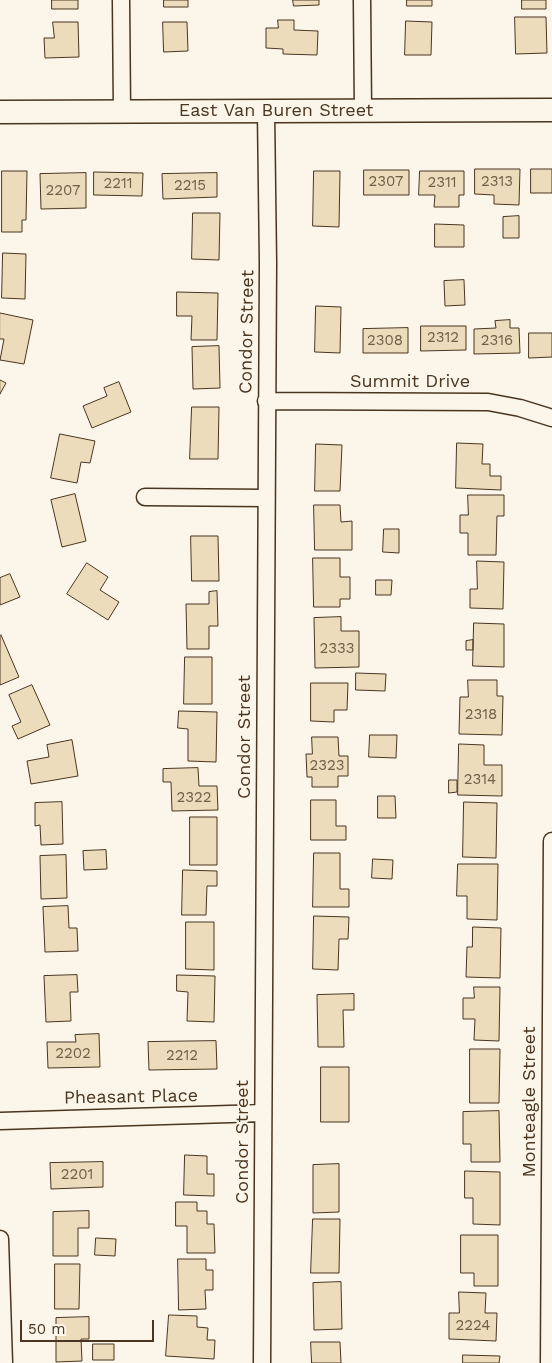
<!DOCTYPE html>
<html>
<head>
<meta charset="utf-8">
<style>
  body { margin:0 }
  #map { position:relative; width:552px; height:1363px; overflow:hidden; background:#fbf6e9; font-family:"Work Sans",sans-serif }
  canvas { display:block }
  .scale { position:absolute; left:20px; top:1320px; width:134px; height:22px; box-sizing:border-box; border:2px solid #4a3520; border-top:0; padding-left:6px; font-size:15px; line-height:18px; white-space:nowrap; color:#4a3520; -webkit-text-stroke:4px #fbf6e9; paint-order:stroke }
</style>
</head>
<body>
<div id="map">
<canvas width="552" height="1363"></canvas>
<div class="scale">50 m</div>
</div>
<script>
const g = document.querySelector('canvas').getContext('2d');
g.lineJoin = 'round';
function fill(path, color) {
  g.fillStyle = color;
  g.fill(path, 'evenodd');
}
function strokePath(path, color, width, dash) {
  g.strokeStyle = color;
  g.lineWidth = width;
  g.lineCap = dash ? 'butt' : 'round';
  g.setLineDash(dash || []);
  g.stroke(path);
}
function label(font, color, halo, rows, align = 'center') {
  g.font = font + ' "Work Sans",sans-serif';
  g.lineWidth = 4;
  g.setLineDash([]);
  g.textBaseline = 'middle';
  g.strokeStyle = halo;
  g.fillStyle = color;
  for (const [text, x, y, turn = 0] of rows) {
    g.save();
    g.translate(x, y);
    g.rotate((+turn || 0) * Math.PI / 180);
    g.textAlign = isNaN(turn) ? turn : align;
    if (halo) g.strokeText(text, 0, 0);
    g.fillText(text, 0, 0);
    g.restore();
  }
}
const building = new Path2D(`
  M52,0H78V9H52Z
  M164,0H188V7H164Z
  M293,0H319V5L294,6Z
  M407,0H432V6H407Z
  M522,0H546V9H522Z
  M515,17H546L547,53L516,54Z
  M278,20H294V30L318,31L317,55L283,54V49L266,48V28H278Z
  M406,21L432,22L431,55H405Z
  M53,22H78L79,57L45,58L44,38H54Z
  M163,22H187L188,51L164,52Z
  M475,169H520L519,205L494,204V195L475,194Z
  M531,169H552V193H531Z
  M364,170H409V195H364Z
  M2,171H27L26,220H22V232H2Z
  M314,171H340L339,227L313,226Z
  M420,171H464V195H459V207H434L435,195H419Z
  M94,172L143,173L142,196L94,195Z
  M86,173V208L41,209L40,174Z
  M217,173V197L163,199L162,174Z
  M193,213H220L219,260L192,259Z
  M519,216V238H503V217Z
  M435,224L464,225V247H435Z
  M3,253L26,254L25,299L2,298Z
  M464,280L465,305L445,306L444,281Z
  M177,292L218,293L217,340H191L192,316H177Z
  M316,306L341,307L340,353L315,352Z
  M0,313L33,320L24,364L0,360L4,339H0Z
  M510,320V328H519L520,353L474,354V329L496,328L495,321Z
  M421,326H466V350L421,351Z
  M408,328V353H363V329Z
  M529,333H552V357L529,358Z
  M219,346L220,388L193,389L192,347Z
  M0,380L6,383L0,394Z
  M119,382L131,412L92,428L83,406L107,396L104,388Z
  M192,407H219L218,459H190Z
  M60,434L95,441L90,463L81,462L77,483L51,478Z
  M457,443L483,444L482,464H490V476H501V490L456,488Z
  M316,444L342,445L340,491H315Z
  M75,494L86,541L62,547L51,500Z
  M468,495H504V516H497L496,555H468V533H460V515H468Z
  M314,505H340L341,522L352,521V550H315Z
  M384,529H399V553L383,552Z
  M191,536H218L219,581H192Z
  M313,558H340V577H350V599H340V607H314Z
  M477,561L504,562L503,609L470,608V589H477Z
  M87,563L108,577L100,590L119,602L108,620L67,594Z
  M10,574L20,597L0,605V578Z
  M376,580H392L391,595H376Z
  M217,591L218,626H209V649H187L186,604H209V592Z
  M341,617V631H359V667L315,668L314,618Z
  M474,623L504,624V667L473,666Z
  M1,635L19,677L0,685V636Z
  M473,640V650H466V641Z
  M185,657H212V704H184Z
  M356,673L386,674L385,691L356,690Z
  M468,680H497V696H503L502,735L459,734L460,697H468Z
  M311,683H348L347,710H334V722L311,721Z
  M32,685L50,725L18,739L12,726L21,722L9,695Z
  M179,711L217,712L216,762L188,761V729L178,728Z
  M370,735H397L396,758L369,757Z
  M312,737H338L339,756H348V776H338V787H312V777H307L306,754H312Z
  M72,740L78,776L31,784L27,761L49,757L47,745Z
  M459,744L484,745V765H502V796L458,795Z
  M198,768L199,786H217L218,810L172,811L171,782H163V769Z
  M449,780H457V792L449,793Z
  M378,796H395L396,818H378Z
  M311,800H336V826H346V840H311Z
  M62,802L63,844L41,845L40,825L35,826V803Z
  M464,802L497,803L496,858L463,857Z
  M190,817H217V865H190Z
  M106,850L107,869L84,870L83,851Z
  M314,853H340V889H349V907H313Z
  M66,855L67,898L41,899L40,856Z
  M373,859L393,860L392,879L372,878Z
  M458,864H498L497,920L467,919V896H457Z
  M183,870L217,871V886H207L206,915H182Z
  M68,906L69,928H77L78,951L45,952L43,907Z
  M314,916L349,917L348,939H339L338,970L313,969Z
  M186,922H214V970L186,969Z
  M473,927L501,928L500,978L466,977L467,947H472Z
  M77,975L78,992H70L71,1021L46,1022L44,976Z
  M177,975L215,976L214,1022L187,1021L188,992L177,991Z
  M474,987H500L499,1041L474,1040L475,1019H463V998H474Z
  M354,994V1010H343L344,1047H318L317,995Z
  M99,1034L100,1067L48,1068L47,1042H76L75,1035Z
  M216,1041L217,1069L149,1070L148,1042Z
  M470,1049H500L499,1103H470Z
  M321,1067H349V1122H321Z
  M499,1111L500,1162H471V1144H463V1112Z
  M185,1155L207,1156V1174H214V1196L184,1195Z
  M103,1162V1187L51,1189L50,1163Z
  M339,1164V1212L313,1213V1165Z
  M465,1171L500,1172V1225L473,1224V1198H465Z
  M176,1202H197V1211H207V1224H214L215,1253H187V1226H176Z
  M89,1211V1228H78V1256H53V1212Z
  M313,1219H340L339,1273H311Z
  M461,1235H498V1286H474V1273H461Z
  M96,1238L116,1239L115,1256L95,1255Z
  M178,1259H206V1270H213V1290H205L206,1309L179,1310Z
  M55,1264H80L79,1309H55Z
  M341,1282L342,1329L314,1330L313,1283Z
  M459,1292L486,1293L485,1313H497L496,1341L449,1339V1313H459Z
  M169,1315L197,1316V1327L208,1328L207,1340H215L214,1359L166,1356Z
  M89,1317V1339H81L82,1361L56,1362V1318Z
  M311,1342H340L341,1363H312Z
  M93,1344H114V1360H93Z
  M463,1355L500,1356L499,1363H463Z`);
fill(building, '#ecdcbc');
strokePath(building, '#4a3520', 1);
const street = new Path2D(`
  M121,0L122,111
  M362,0L363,111
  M266,401L488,402L520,408L552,418
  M145,497L266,498
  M0,1121L263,1113
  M0,1239L4,1363
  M262,1363L268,263L266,112
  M549,1363L552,841`);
const secondary = new Path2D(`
  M0,112L552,110`);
strokePath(street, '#4a3520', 19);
strokePath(secondary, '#4a3520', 25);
strokePath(street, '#fbf6e9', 16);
strokePath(secondary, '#fbf6e9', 22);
label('15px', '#725f47', null, [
  ["2307",386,182],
  ["2313",497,182],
  ["2311",442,183],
  ["2211",118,184],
  ["2215",190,186],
  ["2207",63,191],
  ["2312",443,338],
  ["2308",385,341],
  ["2316",497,341],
  ["2333",337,649],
  ["2318",481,715],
  ["2323",327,766],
  ["2314",480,780],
  ["2322",194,798],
  ["2202",73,1054],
  ["2212",182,1056],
  ["2201",77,1175],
  ["2224",473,1326]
]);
label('18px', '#4a3520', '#fbf6e9', [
  ["East Van Buren Street",276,111],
  ["Condor Street",247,332,-89],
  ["Summit Drive",410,382],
  ["Condor Street",245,737,-90],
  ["Pheasant Place",131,1097,-1],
  ["Monteagle Street",530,1102,-90],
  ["Condor Street",243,1142,-90]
]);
</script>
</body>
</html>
